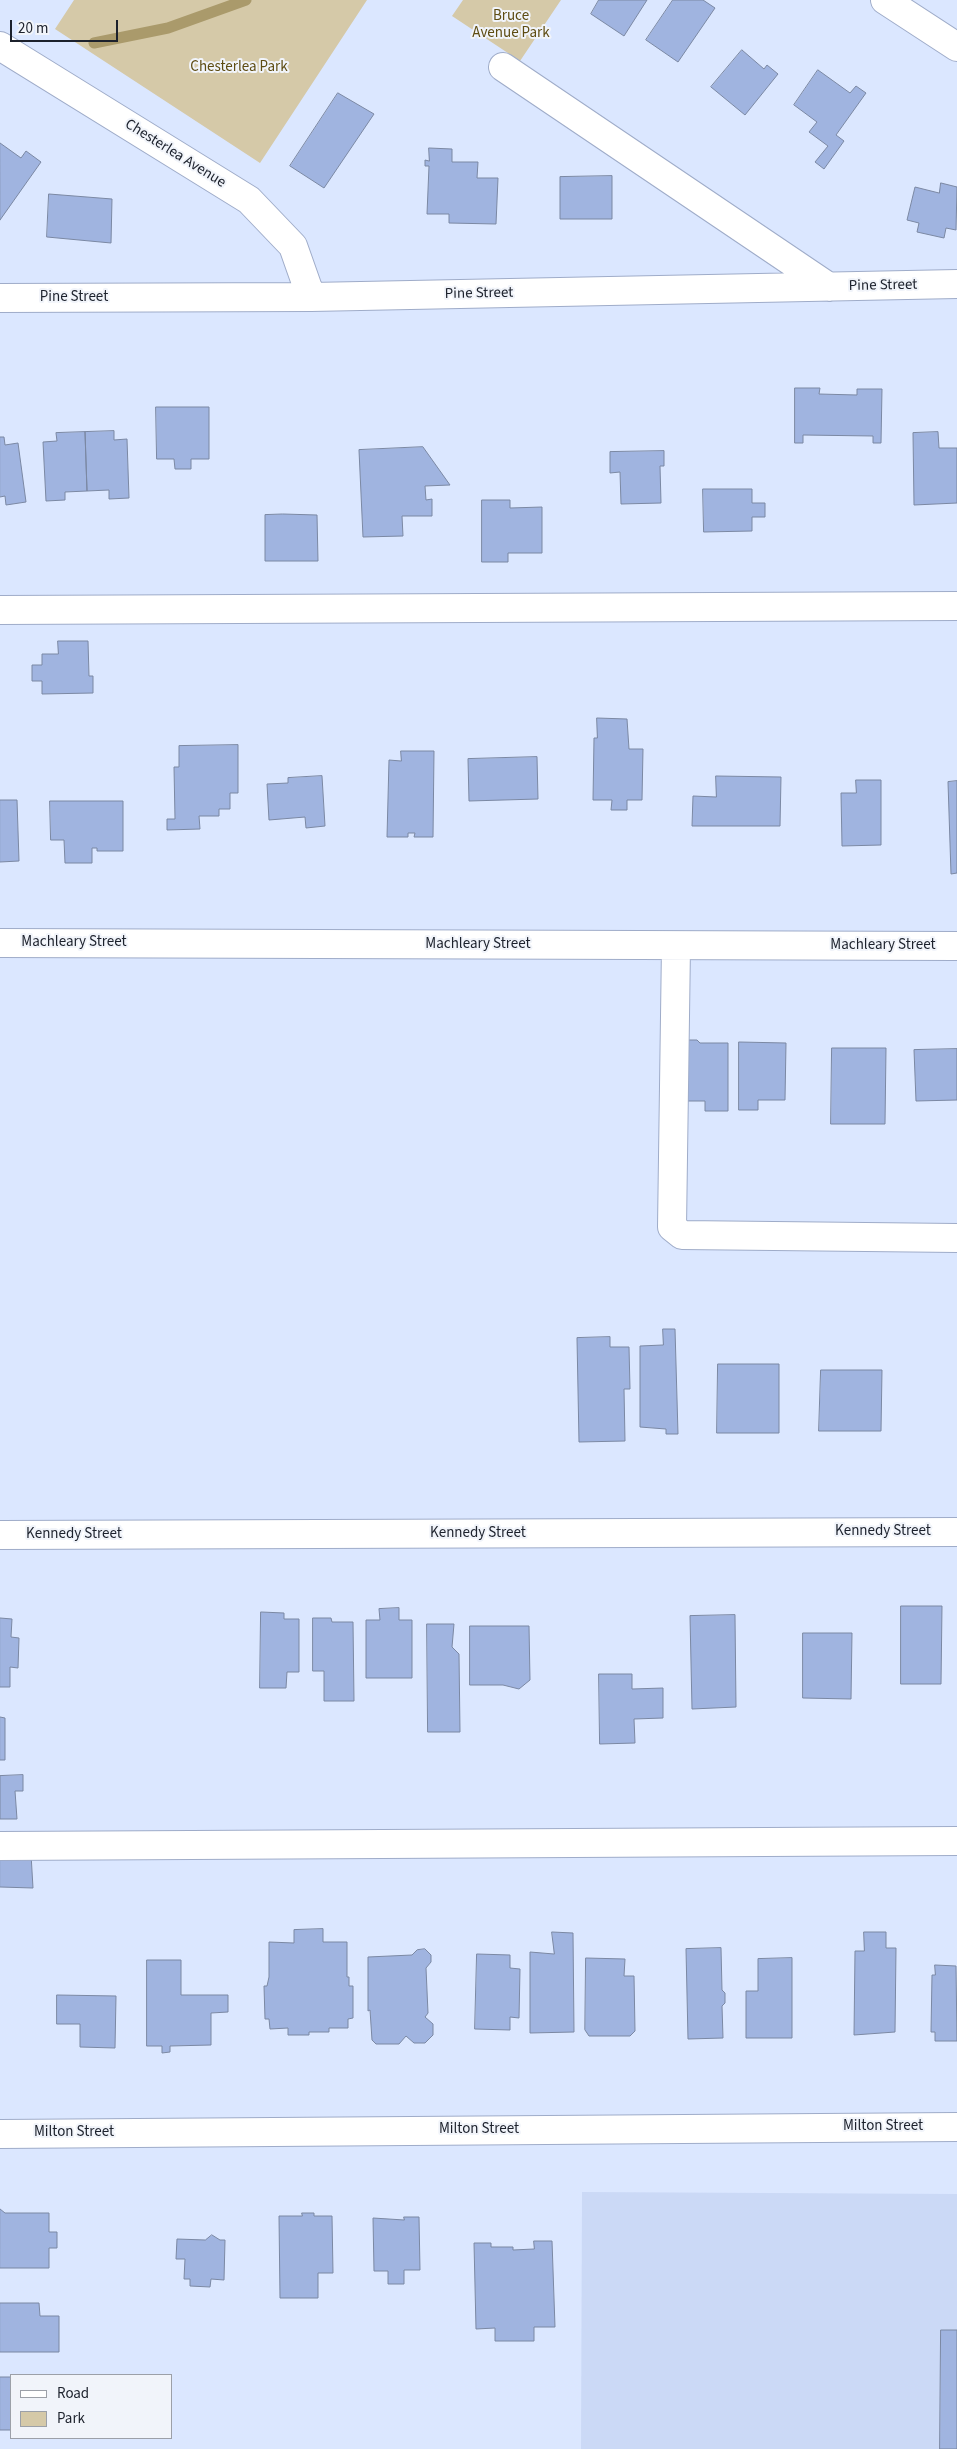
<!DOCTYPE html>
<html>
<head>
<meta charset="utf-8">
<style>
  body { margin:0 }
  #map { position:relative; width:957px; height:2449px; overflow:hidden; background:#dbe7ff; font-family:"Source Sans 3",sans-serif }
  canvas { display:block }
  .legend { position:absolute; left:10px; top:2374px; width:162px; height:65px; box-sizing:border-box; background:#f1f4fa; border:1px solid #9ca0a8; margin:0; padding:6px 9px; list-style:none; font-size:15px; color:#1c212c }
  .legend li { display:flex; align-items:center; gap:10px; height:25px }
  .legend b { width:25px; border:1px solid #9ca0a8 }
  .scale { position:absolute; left:10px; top:20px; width:108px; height:22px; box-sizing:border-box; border:2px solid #1c212c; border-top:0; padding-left:6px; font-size:15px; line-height:18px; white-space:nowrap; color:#1c212c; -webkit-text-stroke:4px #f1f4fa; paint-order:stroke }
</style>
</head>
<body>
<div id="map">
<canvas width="957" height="2449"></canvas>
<ul class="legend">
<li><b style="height:6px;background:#fff"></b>Road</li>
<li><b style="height:14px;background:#d5c9a8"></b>Park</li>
</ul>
<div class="scale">20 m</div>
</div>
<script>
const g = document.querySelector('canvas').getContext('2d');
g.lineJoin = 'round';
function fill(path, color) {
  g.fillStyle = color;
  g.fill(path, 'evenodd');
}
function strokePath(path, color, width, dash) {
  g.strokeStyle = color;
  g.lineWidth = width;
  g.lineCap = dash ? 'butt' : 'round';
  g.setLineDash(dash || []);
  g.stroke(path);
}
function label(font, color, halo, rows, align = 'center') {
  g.font = font + ' "Source Sans 3",sans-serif';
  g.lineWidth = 4;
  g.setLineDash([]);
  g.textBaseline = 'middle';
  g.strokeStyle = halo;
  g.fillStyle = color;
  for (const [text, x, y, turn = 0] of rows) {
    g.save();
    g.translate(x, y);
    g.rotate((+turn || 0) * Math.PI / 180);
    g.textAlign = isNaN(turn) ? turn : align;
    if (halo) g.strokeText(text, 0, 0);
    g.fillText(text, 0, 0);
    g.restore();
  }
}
fill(new Path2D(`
  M582,2192L957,2194V2449H581Z`), '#cbd9f6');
fill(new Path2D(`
  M74,0H367L260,163L55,29Z
  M463,0H561L520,61L452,16Z`), '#d5c9a8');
strokePath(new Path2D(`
  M94,43L168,28L246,0`), '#aa9a6b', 11);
const building = new Path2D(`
  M599,0H647L624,36L591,14Z
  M673,0H703L715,8L678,62L646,40Z
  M742,50L764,69L767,65L778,74L745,115L711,87Z
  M818,70L850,93L856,86L866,93L836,135L844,141L824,169L815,162L828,146L809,132L817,122L794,105Z
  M338,93L374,114L324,188L290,166Z
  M0,143L21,158L26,151L41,162L0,220Z
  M429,148L452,149V162H478L477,178H498L496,224L449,223V214H427L429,166H425V160L429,161Z
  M612,176V219H560V177Z
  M941,183L957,187L956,230L946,228L944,238L917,232L919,223L907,220L915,187L939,193Z
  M49,194L112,199L111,243L47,237Z
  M795,388H820L819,394L857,395V389H882L881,443H873V436L803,435V443H795Z
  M156,407H209V459H191V469H175L174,459H157Z
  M114,431V440L127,439L129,498L109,499V490L87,491L85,432Z
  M85,432L87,491L65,492V500L46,501L43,442L57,441L56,433Z
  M938,432L939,448H957V503L914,505L913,433Z
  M0,437H4L5,445L18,443L26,502L6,505L5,496L0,497Z
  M423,447L450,485L425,486L426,500L432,499V516H402L403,536L363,537L359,450Z
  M664,451V466H660L661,503L621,504L620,472L610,473V452Z
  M703,489H752V503H765V517H752V531L704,532Z
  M482,500H510V508L542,507V553H508V562H482Z
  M283,514L317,515L318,561H265V515Z
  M58,641H88L89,676H93V693L42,694V681H32V665H42V654H58Z
  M597,718L627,719L629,749H643L642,800H627V810H611L612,800H593L594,738H597Z
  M238,745V793H230V809H219V816H199L200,829L167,830V819H175L174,767H179V746Z
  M401,751H434L433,837H414L415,833H408V837H387L389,760L401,761Z
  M537,757L538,799L469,801L468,759Z
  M322,776L325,826L306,828L305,817L269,820L267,784L288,783V778Z
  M716,776L781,777L780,826H692L693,796L716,797Z
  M856,780H881V845L842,846L841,793H856Z
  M957,781V873L951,874L948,782Z
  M0,800H17L19,861L0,862Z
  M50,801H123V851H97V848H92V863H65L64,840H51Z
  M685,1040H697L700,1043H728V1111H705V1101H683Z
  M739,1042L786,1043L785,1100H758V1110H739Z
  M832,1048H886L885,1124H831Z
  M957,1049V1100L916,1101L914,1050Z
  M663,1329H675L678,1434H666V1429L640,1427V1346L663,1345Z
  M610,1337V1347H629L630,1389H624L625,1441L579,1442L577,1338Z
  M718,1364H779V1433H717Z
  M821,1370H882L881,1431H819Z
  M901,1606H942L941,1684H901Z
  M399,1608V1620H412V1678H366V1620H380L379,1609Z
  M261,1612L284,1613V1619H299V1672H287L286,1688H260Z
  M735,1615L736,1707L692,1709L690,1616Z
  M0,1618L12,1619L11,1637L19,1638L18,1668L10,1667V1687H0Z
  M313,1618H331L332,1622H353L354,1701H324V1671H313Z
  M427,1624H454L452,1647L459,1654L460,1732H428Z
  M470,1626H529L530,1680L519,1689L503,1685H470Z
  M803,1633H852L851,1699L803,1698Z
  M599,1674H632V1689L663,1688V1718L634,1719L635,1743L600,1744Z
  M0,1717L5,1718V1760H0Z
  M23,1775V1791H15L17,1819H0V1776Z
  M0,1854H31L33,1888L0,1887Z
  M323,1929V1942H347V1977H349V1986H353V2018L348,2019V2028H329V2032H309V2035H288V2028L270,2029L269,2019H265L264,1986H267L269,1977V1942L294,1943V1930Z
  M552,1932L573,1933L574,2032L530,2033V1952L554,1954Z
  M864,1932H886V1948H896L895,2032L854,2035L855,1951H864Z
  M721,1948L722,1990L725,1993V2003L722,2006L723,2038L688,2039L686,1949Z
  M425,1949L431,1955V1962L426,1968L428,2013L425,2017L433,2024V2035L425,2043H414L406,2036L399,2044H376L372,2040L370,2010L368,2011V1957L412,1955L417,1950Z
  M477,1954L510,1955V1968L520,1969L519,2018L510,2017V2030L475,2029Z
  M586,1958L625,1959L624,1976H634L635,2031L630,2036H589L585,2030Z
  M792,1958V2038H746V1991H758V1959Z
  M147,1960H181V1995H228V2012L211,2013V2045L170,2046V2052L162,2053V2046H147Z
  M935,1965L956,1966L957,2041H935V2032H931L932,1975H935Z
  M57,1995L116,1996L115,2048L80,2047V2024H57Z
  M0,2209L5,2213H49V2232H57V2248H49V2268H0Z
  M302,2213H314V2216H332L333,2273H318V2298H280L279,2216H302Z
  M404,2217H419L420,2270H404V2284H388V2271H374L373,2218L404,2220Z
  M212,2235L220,2240H225L224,2280L211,2279L210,2287L190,2286V2279H184L185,2259H176L177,2239L205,2240Z
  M534,2241H552L555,2327H534V2341H495V2328L476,2329L474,2243H491V2247H513V2250L534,2249Z
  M0,2303H39L40,2316H59V2352H0Z
  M941,2330H957V2449H940Z
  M0,2377H11V2430H0Z`);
fill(building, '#a0b4e0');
strokePath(building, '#7b88a3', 1);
const minor = new Path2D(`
  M885,0L957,47
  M0,46L249,200L293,246L311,297
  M503,67L829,287
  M0,298L311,297L957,284
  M0,610L957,606
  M0,943L957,946
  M676,946L672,1227L682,1235L957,1238
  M0,1535L957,1532
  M0,1846L957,1841
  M0,2134L957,2127`);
strokePath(minor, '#9facc9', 30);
strokePath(minor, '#fff', 28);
label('15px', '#5e4c12', '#f1f4fa', [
  ["Bruce",511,17],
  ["Avenue Park",511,34],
  ["Chesterlea Park",239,68]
]);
label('15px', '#1c212c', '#f1f4fa', [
  ["Chesterlea Avenue",175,154,32],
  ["Pine Street",883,286,-1],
  ["Pine Street",479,294,-1],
  ["Pine Street",74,298],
  ["Machleary Street",74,943],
  ["Machleary Street",478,945],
  ["Machleary Street",883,946],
  ["Kennedy Street",883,1532],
  ["Kennedy Street",478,1534],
  ["Kennedy Street",74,1535],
  ["Milton Street",883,2127],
  ["Milton Street",479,2130],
  ["Milton Street",74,2133]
]);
</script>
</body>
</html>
